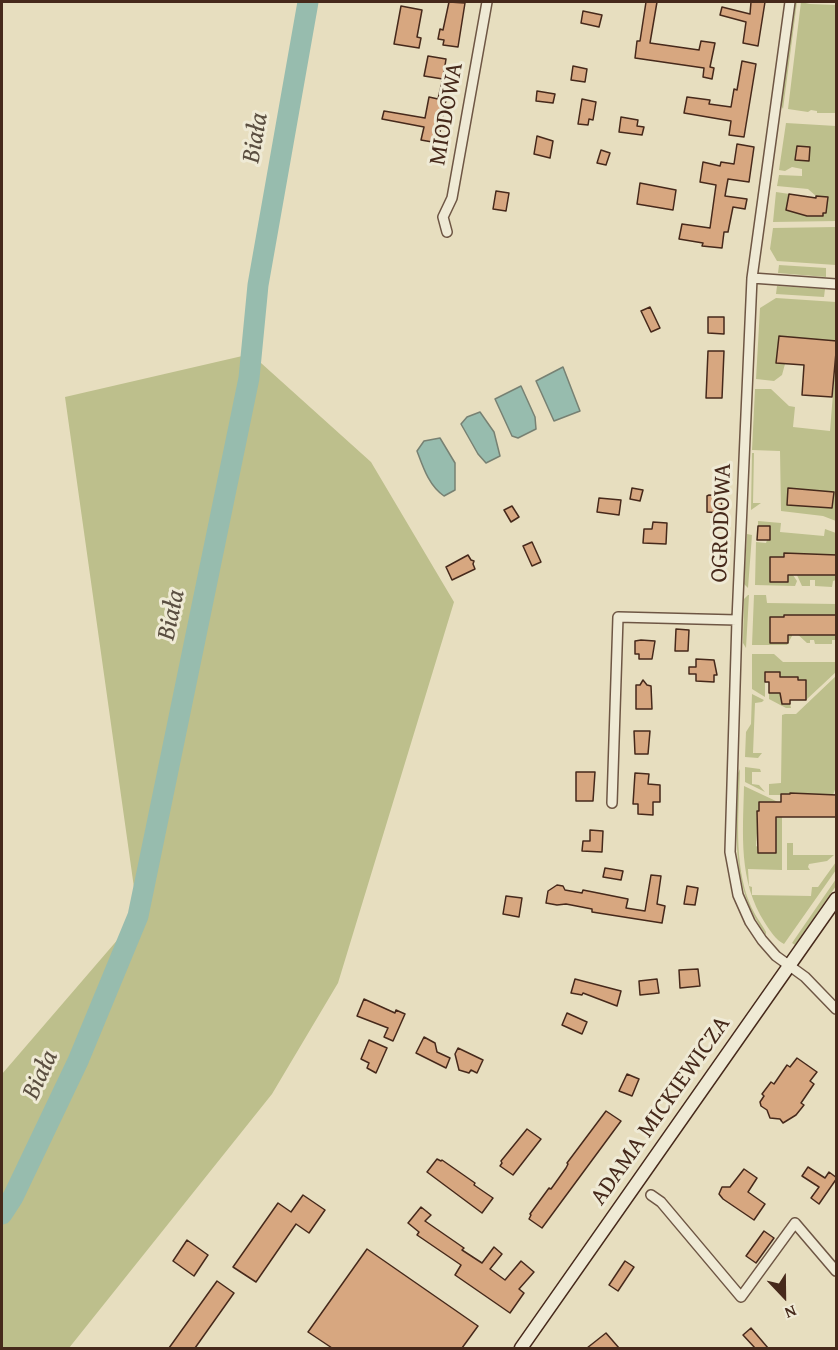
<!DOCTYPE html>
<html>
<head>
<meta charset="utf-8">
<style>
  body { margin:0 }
  #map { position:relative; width:838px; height:1350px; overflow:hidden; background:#e7debf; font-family:"Gentium Book Plus",serif }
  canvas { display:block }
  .frame { position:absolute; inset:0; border:3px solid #46291b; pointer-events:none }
  .north { position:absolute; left:754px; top:1266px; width:60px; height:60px; -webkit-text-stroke:4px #efead5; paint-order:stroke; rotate:158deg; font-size:16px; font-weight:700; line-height:24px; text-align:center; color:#46291b }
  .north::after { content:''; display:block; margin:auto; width:21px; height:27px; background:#46291b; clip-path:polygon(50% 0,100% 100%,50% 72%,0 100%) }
</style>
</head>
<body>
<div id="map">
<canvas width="838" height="1350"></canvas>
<div class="frame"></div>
<div class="north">N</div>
</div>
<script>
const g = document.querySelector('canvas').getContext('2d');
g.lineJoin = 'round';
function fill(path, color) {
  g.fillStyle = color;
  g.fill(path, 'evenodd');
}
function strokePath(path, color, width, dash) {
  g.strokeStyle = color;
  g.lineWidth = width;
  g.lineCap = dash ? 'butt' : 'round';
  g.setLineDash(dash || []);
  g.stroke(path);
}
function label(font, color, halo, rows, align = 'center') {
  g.font = font + ' "Gentium Book Plus",serif';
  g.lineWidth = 6;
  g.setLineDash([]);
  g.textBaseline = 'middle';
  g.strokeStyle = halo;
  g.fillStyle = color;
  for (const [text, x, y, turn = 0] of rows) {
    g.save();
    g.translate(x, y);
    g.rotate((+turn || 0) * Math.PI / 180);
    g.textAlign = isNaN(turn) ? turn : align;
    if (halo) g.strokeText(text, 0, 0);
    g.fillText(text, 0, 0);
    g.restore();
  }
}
fill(new Path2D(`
  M794,2H797L783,109L780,103Z
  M801,2L810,4L836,5V113H817V111L811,110L808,112L788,109Z
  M786,123L836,126V221L773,222L776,192L803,196L815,200L816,196L808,189L777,186L779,175L802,176V169L792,167L785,171L779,170Z
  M836,227V265L777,261L770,249L773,228Z
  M779,265L826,268V277L778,273Z
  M777,286L825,289L824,297L776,294Z
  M776,298L836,302V341L779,336L776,362L785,364L782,375L774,381L756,379L760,308Z
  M251,354L371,462L454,602L338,983L272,1094L69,1348H2V1074L138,916L65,397Z
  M836,356V521L823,516L781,511L780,451L752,450L755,389H771L789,406L795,407L793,427L830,431Z
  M752,453H754L753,503H761L751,510Z
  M758,521L781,523L780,532L824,536L825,529L836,533V580L833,581L832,587L815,586V580H810V586H802L796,573L793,575L797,581L795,586L755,585L756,542L766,543L767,540L770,539V526H758Z
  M747,534L752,535L748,588L744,584Z
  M748,595H749L746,648L743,643L744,599Z
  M754,595H766L767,603L836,604V640H832V644H815L814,640H810V643H807L794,631L792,632V636L787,645H752Z
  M752,654H774L783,662H836V672L806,700V680H780V672H765V697L752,689Z
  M836,676V787L833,795L791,793L781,795H769V784L781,783L782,715L785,714H796Z
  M769,693H780L782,704H790L791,708H786L769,699Z
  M752,694L764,700L762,702L755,703L753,753H762L758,758L745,757L746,732L751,724Z
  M745,767L760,769L761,772H752V784L759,785L765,792L745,782Z
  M740,769C739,812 733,863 750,904C754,914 761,923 766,932V935C729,885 737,832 738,773Z
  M744,786L778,802H759V811H757V821H758L756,846L758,847V853H776V817H782V870L748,869L749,886L752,887V895L811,896L812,887H818L836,862V870L784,944C776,940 770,931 765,923C738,881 743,834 744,786Z
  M787,843H793V855H834L827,861L809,864L808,867L810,870H787Z
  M836,879V886L795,945L792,943Z`), '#bdbf8c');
const water = new Path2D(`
  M563,367L580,411L554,421L536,381Z
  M521,386L535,417L536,429L518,438L512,436L495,399Z
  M480,412L494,432L500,456L486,463L478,454L461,424L467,417Z
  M440,438L455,463V490L444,496C429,486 423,467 417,451L424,441Z`);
fill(water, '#97bcae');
strokePath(water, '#778173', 1.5);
strokePath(new Path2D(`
  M2,1214L13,1197L78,1061L138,916L249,378L258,285L308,2`), '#97bcae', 21);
const building = new Path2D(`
  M449,2L465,3L458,47L443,45L444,40L438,39L440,29L443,30Z
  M646,2H657L650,43L699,50L701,41L715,43L710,67L714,68L712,79L703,77L704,68L635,58L637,41H640Z
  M751,2H765L758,46L743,43L746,22L720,15L722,7L750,14Z
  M401,6L422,10L417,37L421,38L419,48L394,44Z
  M583,11L602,15L599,27L581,23Z
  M428,56L446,59L443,79L424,76Z
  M742,61L756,64L744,137L729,135L731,121L684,113L687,97L710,100L709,104L731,107L734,89L737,90Z
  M573,66L587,69L585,82L571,80Z
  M442,82L449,83L438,143L421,140L424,127L382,119L384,111L425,118L429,97L438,99Z
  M537,91L555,94L553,103L536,101Z
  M582,99L596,102L593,120L589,119L588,125L578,124Z
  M621,117L638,120L637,126L644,127L642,135L619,132Z
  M537,136L553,141L550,158L534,154Z
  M737,144L754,147L749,182L728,179L725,196L747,199L745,209L733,207L728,232H724L722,248L702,246L703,243L679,239L682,224L710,228L716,185L700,182L703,162L720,166L721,162L734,164Z
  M797,146L810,147L809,161L795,160Z
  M601,150L610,153L606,165L597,163Z
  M640,183L676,190L673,210L637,204Z
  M496,191L509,193L506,211L493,209Z
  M789,194L816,198V196L828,197L826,213H823V216H807L786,210Z
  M650,307L660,328L651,332L641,311Z
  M708,317H724V334L708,333Z
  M779,336L837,341L832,397L802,395L804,365L776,363Z
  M708,351H724L722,398H706Z
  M632,488L643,490L640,501L630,499Z
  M788,488L834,492L832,508L787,505Z
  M709,495L722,496L721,513L707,512V496Z
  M599,498L621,500L619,515L597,512Z
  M512,506L519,517L511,522L504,510Z
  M653,522L667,523L666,544L643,543L644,529H652Z
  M758,526H770V540H757Z
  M532,542L541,562L532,566L523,546Z
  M784,553L837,555V575H788V582H770V557H784Z
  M468,555L471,560L474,561L473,564L475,569L452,580L446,567Z
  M784,615H837V635H788V643H770V617H784Z
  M676,629L689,630L688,651H675Z
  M641,640L655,641L652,659H639V654H635V641Z
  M696,659L714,660L717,675H714V682L696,681V674H689V667H696Z
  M765,672H780V677H798V680H806V700H790V704H782L780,693H769V682H765Z
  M643,680L647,685L651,686L652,709H636V685H640Z
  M634,731H650L648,754H635Z
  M576,772H595L593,801H576Z
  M635,773L649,774L648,784L660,785V802H653V815L638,814V804H633Z
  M790,793L837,795V817H776V853H758L757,811H759V802H781V794H790Z
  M590,830L603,831L602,852L582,851L583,841H590Z
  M605,868L623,871L621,880L603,877Z
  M651,875L661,876L657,904L665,906L662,923L611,915L592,912V909L566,904L557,905L546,903L548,891L557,885L563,886L565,890L582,893L583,890L628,899L626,908L645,911Z
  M687,886L698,888L695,905L684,904Z
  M506,896L522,898L519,917L503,914Z
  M698,969L700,986L680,988L679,970Z
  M575,979L621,991L617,1006L583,993L582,995L571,993Z
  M657,979L659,993L640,995L639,981Z
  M364,999L395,1013L396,1010L405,1014L393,1041L384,1037L388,1028L357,1016Z
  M567,1013L587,1022L582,1034L562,1025Z
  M424,1037L435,1043L437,1052L450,1058L446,1068L416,1053Z
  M369,1040L387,1048L376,1073L367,1068L369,1063L361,1059Z
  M458,1048L483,1060L477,1073L471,1070L469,1073L459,1070L455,1054Z
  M797,1058L817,1072L810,1081L814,1084L801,1103L804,1105L796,1115L783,1123L780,1119L770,1118L767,1110L761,1106L760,1102L764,1096L762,1094L771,1082L774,1084L787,1065L790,1067Z
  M627,1074L639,1079L632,1096L619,1091Z
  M606,1111L621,1121L542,1228L529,1219L531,1215L530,1214L549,1188L551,1189L566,1168L568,1164L567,1163Z
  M527,1129L541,1139L513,1175L500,1166L502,1163L501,1161Z
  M437,1159L441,1161L442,1160L475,1183L474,1185L493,1198L482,1213L427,1172Z
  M808,1167L825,1178L829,1172L837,1178L819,1204L811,1198L819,1187L802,1176Z
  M744,1169L757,1178L748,1192L765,1204L754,1220L723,1199L719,1194L722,1187H730Z
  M303,1195L325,1210L309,1233L296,1224L256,1282L233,1267L278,1203L291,1212Z
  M421,1207L431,1215L425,1221L464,1248L462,1250L482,1263L494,1247L502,1254L490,1269L505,1280L521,1261L534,1272L519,1289L524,1293L510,1313L455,1275L461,1265L417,1235L419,1232L408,1223Z
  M764,1231L774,1238L756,1263L746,1256Z
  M187,1240L208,1255L194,1276L173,1261Z
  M367,1249L478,1326L462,1348H332L308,1332Z
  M625,1261L634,1267L618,1291L609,1285Z
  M217,1281L234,1293L195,1348H169Z
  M751,1328L768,1348H755L743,1335Z
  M606,1333L619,1348H587Z`);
fill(building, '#d7a780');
strokePath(building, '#46291b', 1.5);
const minor = new Path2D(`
  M790,2L752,278L737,620L730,852L738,895L750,922L762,940L776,956L805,977L836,1009
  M447,232L443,217L452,198L487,2
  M752,278L836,284
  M612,803L618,617L737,620
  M651,1195L661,1202L741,1297L795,1223L836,1271`);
const secondary = new Path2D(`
  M521,1348L836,899`);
strokePath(minor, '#6e5644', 12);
strokePath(secondary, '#46291b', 15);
strokePath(minor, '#efead5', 9);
strokePath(secondary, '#efead5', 12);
label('24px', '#46291b', '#efead5', [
  ["MIODOWA",447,114,-80],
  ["OGRODOWA",722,523,-88],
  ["ADAMA MICKIEWICZA",661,1111,-55]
]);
label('italic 26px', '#5a4e40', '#efead5', [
  ["Biała",256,138,-80],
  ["Biała",172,615,-78],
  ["Biała",41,1075,-65]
]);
</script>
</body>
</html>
